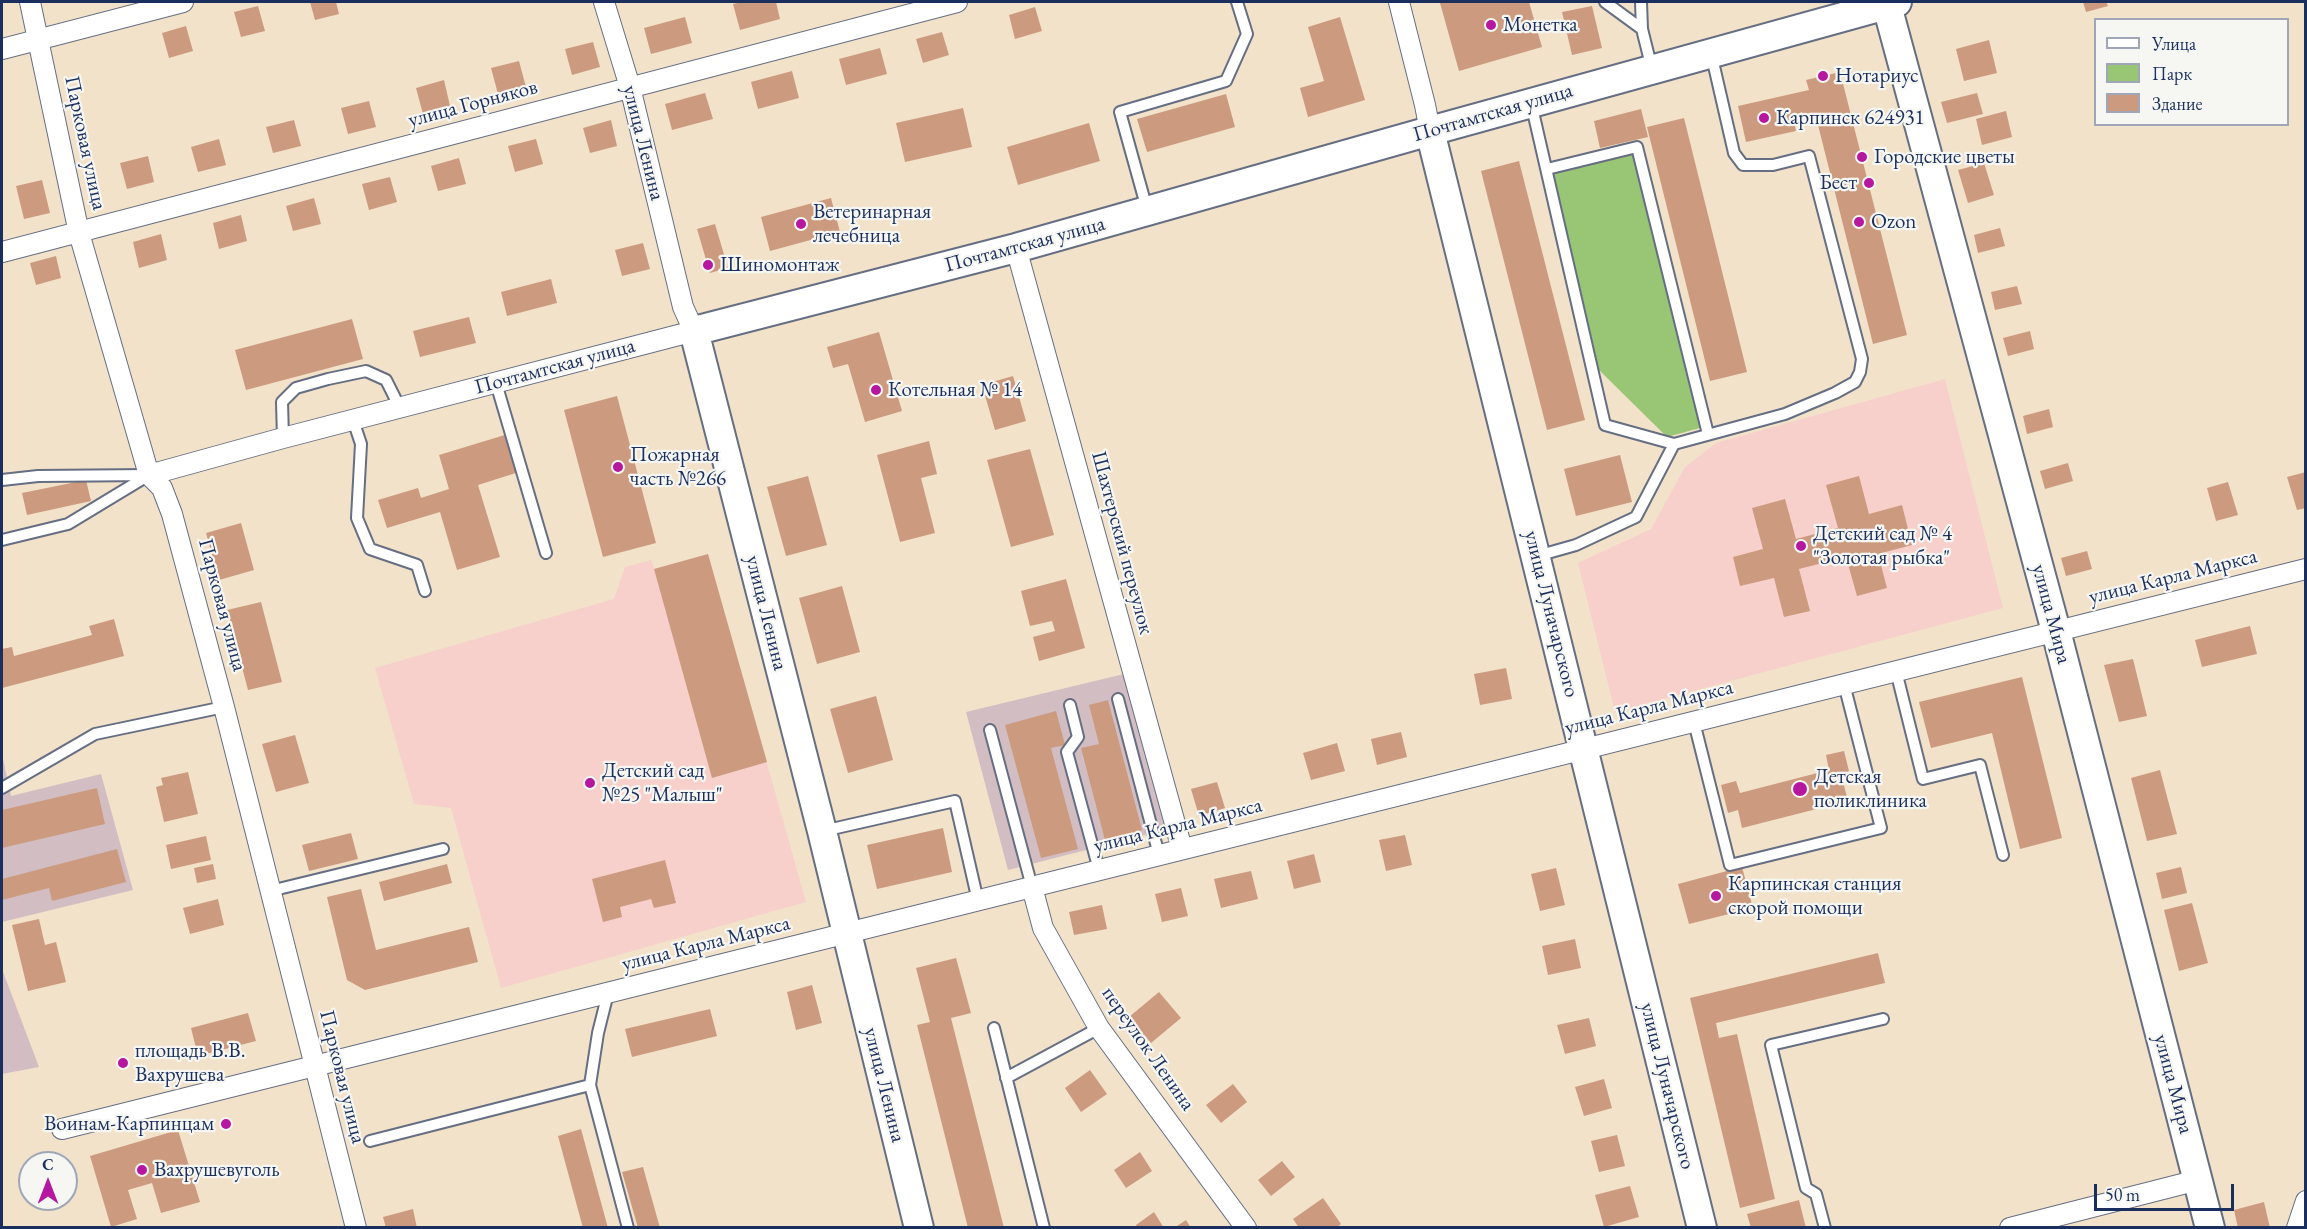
<!DOCTYPE html>
<html>
<head>
<meta charset="utf-8">
<style>
  body { margin:0 }
  #map { position:relative; width:2307px; height:1229px; overflow:hidden; background:#f2e2c9; font-family:"EB Garamond",serif }
  canvas { display:block }
  .frame { position:absolute; inset:0; border:3px solid #1b2f5e; pointer-events:none }
  .legend { position:absolute; left:2094px; top:18px; width:195px; height:108px; box-sizing:border-box; background:#f6f6f2; border:2px solid #9ea6b7; margin:0; padding:8px 10px; list-style:none; font-size:18px; color:#1b2f5e }
  .legend li { display:flex; align-items:center; gap:12px; height:30px }
  .legend b { width:30px; border:2px solid #9ea6b7 }
  .north { position:absolute; left:18px; top:1151px; width:60px; height:60px; box-sizing:border-box; background:#f6f6f2; border:2px solid #9ea6b7; border-radius:50%; rotate:0deg; font-size:16px; font-weight:700; line-height:24px; text-align:center; color:#1b2f5e }
  .north::after { content:''; display:block; margin:auto; width:21px; height:27px; background:#b5179e; clip-path:polygon(50% 0,100% 100%,50% 72%,0 100%) }
  .scale { position:absolute; left:2094px; top:1184px; width:140px; height:27px; box-sizing:border-box; border:3px solid #1b2f5e; border-top:0; padding-left:8px; font-size:18px; line-height:21px; white-space:nowrap; color:#1b2f5e; -webkit-text-stroke:4px #f6f6f2; paint-order:stroke }
</style>
</head>
<body>
<div id="map">
<canvas width="2307" height="1229"></canvas>
<div class="frame"></div>
<ul class="legend">
<li><b style="height:8px;background:#fff"></b>Улица</li>
<li><b style="height:16px;background:#99c674"></b>Парк</li>
<li><b style="height:16px;background:#cc9b7f"></b>Здание</li>
</ul>
<div class="north">С</div>
<div class="scale">50 m</div>
</div>
<script>
const g = document.querySelector('canvas').getContext('2d');
g.lineJoin = 'round';
function fill(path, color) {
  g.fillStyle = color;
  g.fill(path, 'evenodd');
}
function strokePath(path, color, width, dash) {
  g.strokeStyle = color;
  g.lineWidth = width;
  g.lineCap = dash ? 'butt' : 'round';
  g.setLineDash(dash || []);
  g.stroke(path);
}
function label(font, color, halo, rows, align = 'center') {
  g.font = font + ' "EB Garamond",serif';
  g.lineWidth = 4.5;
  g.setLineDash([]);
  g.textBaseline = 'middle';
  g.strokeStyle = halo;
  g.fillStyle = color;
  for (const [text, x, y, turn = 0] of rows) {
    g.save();
    g.translate(x, y);
    g.rotate((+turn || 0) * Math.PI / 180);
    g.textAlign = isNaN(turn) ? turn : align;
    if (halo) g.strokeText(text, 0, 0);
    g.fillText(text, 0, 0);
    g.restore();
  }
}
fill(new Path2D(`
  M1945,379L2003,608L1615,712L1578,563L1651,529L1685,467L1716,443Z
  M708,554L806,902L501,988L451,808L414,804L375,668L614,599L625,567L651,560L654,569Z`), '#f7d0cb');
fill(new Path2D(`
  M1128,673L1168,829L1008,870L966,712Z
  M2,754L11,796L101,774L133,890L2,922Z
  M2,969L39,1067L2,1074Z`), '#d2bec2');
fill(new Path2D(`
  M1633,152L1700,428L1667,437L1599,370L1552,172Z`), '#99c674');
fill(new Path2D(`
  M310,2H336L339,14L315,20Z
  M742,2H776L780,19L740,30L733,4Z
  M1445,2H1529L1542,47L1459,71L1440,3Z
  M2083,2H2106L2108,6L2086,12Z
  M258,6L265,31L241,37L234,12Z
  M1592,6L1602,48L1572,55L1562,12Z
  M1035,7L1042,31L1015,39L1009,15Z
  M685,17L692,43L651,54L644,28Z
  M1340,17L1365,100L1308,117L1300,88L1324,81L1308,27Z
  M186,26L193,51L169,58L162,33Z
  M942,32L949,55L923,63L916,39Z
  M1989,40L1997,73L1964,81L1956,49Z
  M593,42L600,67L572,75L565,49Z
  M880,48L887,74L846,85L839,59Z
  M519,61L526,87L498,94L491,68Z
  M792,71L799,98L758,109L751,82Z
  M1840,72L1907,335L1873,344L1815,113L1793,117L1796,131L1746,142L1738,106L1809,90L1806,80Z
  M444,80L450,106L423,114L416,88Z
  M705,93L713,119L672,130L665,104Z
  M1977,93L1983,114L1947,123L1941,102Z
  M1226,94L1235,127L1147,152L1137,119Z
  M369,101L376,127L348,134L341,108Z
  M963,108L972,147L905,162L896,123Z
  M1641,109L1648,137L1600,148L1594,121Z
  M2006,111L2012,137L1982,145L1976,119Z
  M1684,118L1747,372L1710,381L1647,127Z
  M294,120L301,146L273,153L266,127Z
  M611,120L617,146L590,153L583,128Z
  M1089,123L1100,161L1018,185L1007,147Z
  M219,139L226,165L198,172L191,147Z
  M536,139L543,164L515,172L508,146Z
  M148,156L154,182L127,189L120,163Z
  M459,158L466,184L438,191L431,166Z
  M1519,161L1585,420L1547,430L1481,171Z
  M1984,163L1994,195L1968,203L1958,170Z
  M390,177L397,202L369,210L362,184Z
  M42,180L50,213L24,219L16,186Z
  M314,198L321,224L293,231L286,206Z
  M831,198L840,232L770,251L761,217Z
  M241,215L247,241L219,249L213,223Z
  M715,224L728,268L710,273L697,229Z
  M2000,228L2005,246L1978,253L1974,235Z
  M161,234L167,260L139,268L133,242Z
  M643,243L650,269L622,276L615,250Z
  M56,256L61,278L36,285L30,263Z
  M551,279L557,303L507,316L501,292Z
  M2017,286L2022,304L1995,310L1991,292Z
  M469,317L476,343L420,357L413,331Z
  M352,319L363,359L246,390L235,350Z
  M2030,331L2034,349L2008,356L2003,338Z
  M879,332L902,411L865,422L848,364L833,368L827,347Z
  M1013,376L1026,421L995,430L982,385Z
  M617,396L656,543L603,557L564,410Z
  M2049,409L2053,427L2027,434L2023,416Z
  M508,434L519,472L478,485L500,557L457,570L440,512L387,528L378,500L418,488L421,498L449,489L439,455Z
  M929,441L937,474L921,478L935,533L900,542L877,455Z
  M1030,449L1054,535L1011,547L987,460Z
  M1620,455L1632,502L1576,516L1564,469Z
  M2068,463L2073,481L2045,489L2040,471Z
  M2306,472V508L2297,510L2287,477Z
  M808,476L827,545L786,556L767,487Z
  M1859,476L1869,514L1902,505L1912,545L1878,554L1887,588L1857,596L1846,557L1799,569L1810,611L1784,617L1774,578L1740,586L1733,557L1763,549L1752,508L1785,499L1796,539L1838,528L1826,485Z
  M86,480L91,501L27,515L22,493Z
  M2228,482L2238,515L2216,521L2207,488Z
  M241,523L254,570L219,580L206,533Z
  M2087,551L2092,569L2066,576L2061,558Z
  M708,554L767,762L712,778L654,569Z
  M1066,579L1085,648L1039,661L1033,637L1055,631L1052,621L1030,626L1021,591Z
  M842,586L860,652L817,664L799,598Z
  M261,602L282,682L248,690L227,610Z
  M114,619L124,656L2,688V649L12,647L14,656L92,635L89,626Z
  M2250,626L2257,654L2202,667L2195,640Z
  M2133,659L2147,716L2119,722L2104,665Z
  M1506,668L1512,699L1480,705L1474,674Z
  M2022,677L2062,838L2020,849L1992,733L1931,748L1919,702Z
  M876,696L893,760L848,773L830,709Z
  M1108,700L1142,830L1105,840L1081,748L1099,744L1089,705Z
  M1056,711L1065,745L1051,748L1078,849L1041,858L1005,725Z
  M1401,732L1407,757L1377,765L1371,739Z
  M295,735L309,783L276,792L262,744Z
  M1337,743L1345,771L1311,780L1303,753Z
  M1844,751L1849,771L1841,774L1848,801L1742,828L1738,810L1728,813L1721,785L1736,781L1740,793L1829,770L1826,755Z
  M2160,770L2177,834L2147,841L2131,778Z
  M188,772L198,814L164,822L156,787L163,785L161,778Z
  M1217,782L1225,808L1199,816L1191,789Z
  M97,788L105,824L2,848V810Z
  M943,828L952,872L877,889L867,845Z
  M351,833L358,859L309,871L302,845Z
  M1405,835L1412,865L1386,871L1379,840Z
  M206,836L211,860L171,869L166,845Z
  M117,849L126,882L52,901L49,888L2,900V879Z
  M1314,854L1321,882L1294,889L1287,861Z
  M665,860L676,903L654,908L651,899L620,907L622,917L603,922L592,879Z
  M213,864L216,879L197,883L194,868Z
  M447,864L452,883L384,901L379,882Z
  M1742,867L1753,908L1689,924L1678,884Z
  M2181,867L2187,893L2162,899L2156,873Z
  M1556,868L1565,905L1540,911L1531,874Z
  M1251,871L1258,899L1221,908L1214,879Z
  M1181,888L1188,916L1162,922L1155,894Z
  M361,889L376,950L469,927L478,962L365,990L347,980L327,897Z
  M218,899L224,925L190,934L183,908Z
  M2192,903L2208,963L2179,971L2164,910Z
  M1102,905L1107,929L1074,935L1069,912Z
  M39,919L45,945L56,942L66,982L28,991L12,925Z
  M1575,939L1581,968L1548,975L1542,946Z
  M1878,953L1885,983L1716,1023L1719,1038L1737,1034L1775,1199L1740,1208L1690,998Z
  M956,958L971,1013L951,1018L1004,1228H968L917,1025L930,1022L916,968Z
  M812,985L822,1023L796,1030L787,992Z
  M1159,992L1181,1018L1151,1043L1129,1017Z
  M710,1009L717,1036L632,1057L625,1029Z
  M248,1013L256,1041L198,1056L191,1028Z
  M1589,1018L1596,1046L1565,1054L1557,1025Z
  M1090,1070L1107,1094L1081,1112L1065,1088Z
  M1604,1079L1612,1108L1584,1116L1575,1087Z
  M1233,1084L1247,1102L1221,1123L1206,1105Z
  M581,1129L608,1228H583L558,1136Z
  M178,1130L200,1202L161,1213L152,1183L128,1190L137,1219L111,1227L90,1156Z
  M1617,1135L1625,1166L1599,1172L1591,1141Z
  M1140,1152L1152,1171L1126,1188L1114,1170Z
  M1282,1161L1295,1177L1271,1196L1258,1180Z
  M643,1167L660,1228H638L622,1172Z
  M1630,1186L1639,1217L1604,1227L1595,1195Z
  M1323,1198L1341,1224L1336,1228H1299L1293,1219Z
  M1799,1200L1806,1228H1751L1747,1214Z
  M2264,1202L2270,1228H2238L2234,1210Z
  M413,1209L417,1228H386L383,1217Z
  M1154,1212L1164,1228H1137L1136,1225Z
  M1186,1220L1191,1228H1174Z`), '#cc9b7f');
const lane = new Path2D(`
  M1605,2L1642,29
  M1641,2L1642,29L1652,69
  M1531,103L1605,425L1674,444
  M1547,169L1637,147L1708,434
  M1147,209L1120,112L1226,81L1247,34L1237,2
  M496,383L546,553
  M353,420L361,444L357,518L370,549L417,565L425,591
  M283,438L282,402L296,388L328,379L366,371L386,380L400,408
  M2,480L38,476L149,475
  M2,540L68,524L149,475
  M1537,556L1576,545L1636,517L1674,444L1785,414L1835,393L1855,382L1860,372L1862,359L1809,156L1773,165H1743L1734,153L1711,53
  M1896,671L1923,779L1980,765L2003,855
  M1118,699L1159,855
  M1070,705L1078,737L1067,752L1099,870
  M1694,722L1730,865L1881,828L1844,684
  M990,730L1032,887
  M2,788L95,734L224,707
  M823,831L955,801L978,901
  M270,891L443,849
  M994,1028L1044,1228
  M1006,1078L1099,1028
  M590,1085L628,1228
  M370,1141L590,1085L598,1033L608,993
  M1825,1228L1816,1194L1806,1188L1771,1045L1883,1019`);
const street = new Path2D(`
  M30,2L79,233L149,475L162,488L172,514L224,707L356,1228
  M1399,2L1425,105L1430,131
  M2,49L183,2
  M1016,248L1182,849
  M2,252L957,2
  M149,475L283,438L694,331L683,307L630,87L604,2
  M1032,887L1043,928L1099,1028L1246,1228
  M62,1129L2306,569
  M2010,1228L2198,1180
  M2297,1228L2306,1201`);
const secondary = new Path2D(`
  M1886,2L2056,631L2210,1228
  M1430,131L1702,1228
  M919,1228L822,831L694,331L1016,248L1430,131L1897,2`);
strokePath(lane, '#666e83', 14);
strokePath(street, '#666e83', 22);
strokePath(secondary, '#666e83', 32);
strokePath(lane, '#fff', 10);
strokePath(street, '#fff', 20);
strokePath(secondary, '#fff', 28);
for (const [x, y, r, color] of [
  [1491,25,6,"#b5179e"],
  [1823,76,6,"#b5179e"],
  [1764,118,6,"#b5179e"],
  [1862,157,6,"#b5179e"],
  [1869,183,6,"#b5179e"],
  [1859,222,6,"#b5179e"],
  [801,224,6,"#b5179e"],
  [708,265,6,"#b5179e"],
  [876,390,6,"#b5179e"],
  [618,467,6,"#b5179e"],
  [1801,546,6,"#b5179e"],
  [590,783,6,"#b5179e"],
  [1800,789,8,"#b5179e"],
  [1716,896,6,"#b5179e"],
  [123,1063,6,"#b5179e"],
  [226,1124,6,"#b5179e"],
  [142,1170,6,"#b5179e"]
]) {
  const dot = new Path2D();
  dot.arc(x, y, r, 0, 2 * Math.PI);
  g.fillStyle = color;
  g.fill(dot);
  strokePath(dot, '#f6f6f2', 2);
}
label('21px', '#1b2f5e', '#f6f6f2', [
  ["Монетка",1503,25],
  ["Нотариус",1835,76],
  ["Карпинск 624931",1776,118],
  ["Городские цветы",1874,157],
  ["Бест",1857,183,"right"],
  ["Ветеринарная",813,212],
  ["лечебница",813,236],
  ["Ozon",1871,222],
  ["Шиномонтаж",720,265],
  ["Котельная № 14",888,390],
  ["Пожарная",630,455],
  ["часть №266",630,479],
  ["Детский сад № 4",1813,534],
  ["\"Золотая рыбка\"",1813,558],
  ["Детский сад",602,771],
  ["№25 \"Малыш\"",602,795],
  ["Детская",1814,777],
  ["поликлиника",1814,801],
  ["Карпинская станция",1728,884],
  ["скорой помощи",1728,908],
  ["площадь В.В.",135,1051],
  ["Вахрушева",135,1075],
  ["Воинам-Карпинцам",214,1124,"right"],
  ["Вахрушевуголь",154,1170]
], 'left');
label('21px', '#1b2f5e', '#f6f6f2', [
  ["улица Горняков",473,104,-15],
  ["Почтамтская улица",1493,113,-16],
  ["Парковая улица",85,143,78],
  ["улица Ленина",643,143,76],
  ["Почтамтская улица",1025,245,-15],
  ["Почтамтская улица",555,367,-15],
  ["Шахтерский переулок",1122,543,75],
  ["улица Карла Маркса",2173,577,-14],
  ["Парковая улица",222,605,75],
  ["улица Ленина",766,613,76],
  ["улица Луначарского",1551,614,76],
  ["улица Мира",2051,614,75],
  ["улица Карла Маркса",1649,708,-14],
  ["улица Карла Маркса",1178,826,-14],
  ["улица Карла Маркса",706,944,-14],
  ["переулок Ленина",1148,1049,55],
  ["Парковая улица",342,1077,76],
  ["улица Мира",2173,1084,75],
  ["улица Ленина",884,1085,76],
  ["улица Луначарского",1667,1086,76]
]);
</script>
</body>
</html>
